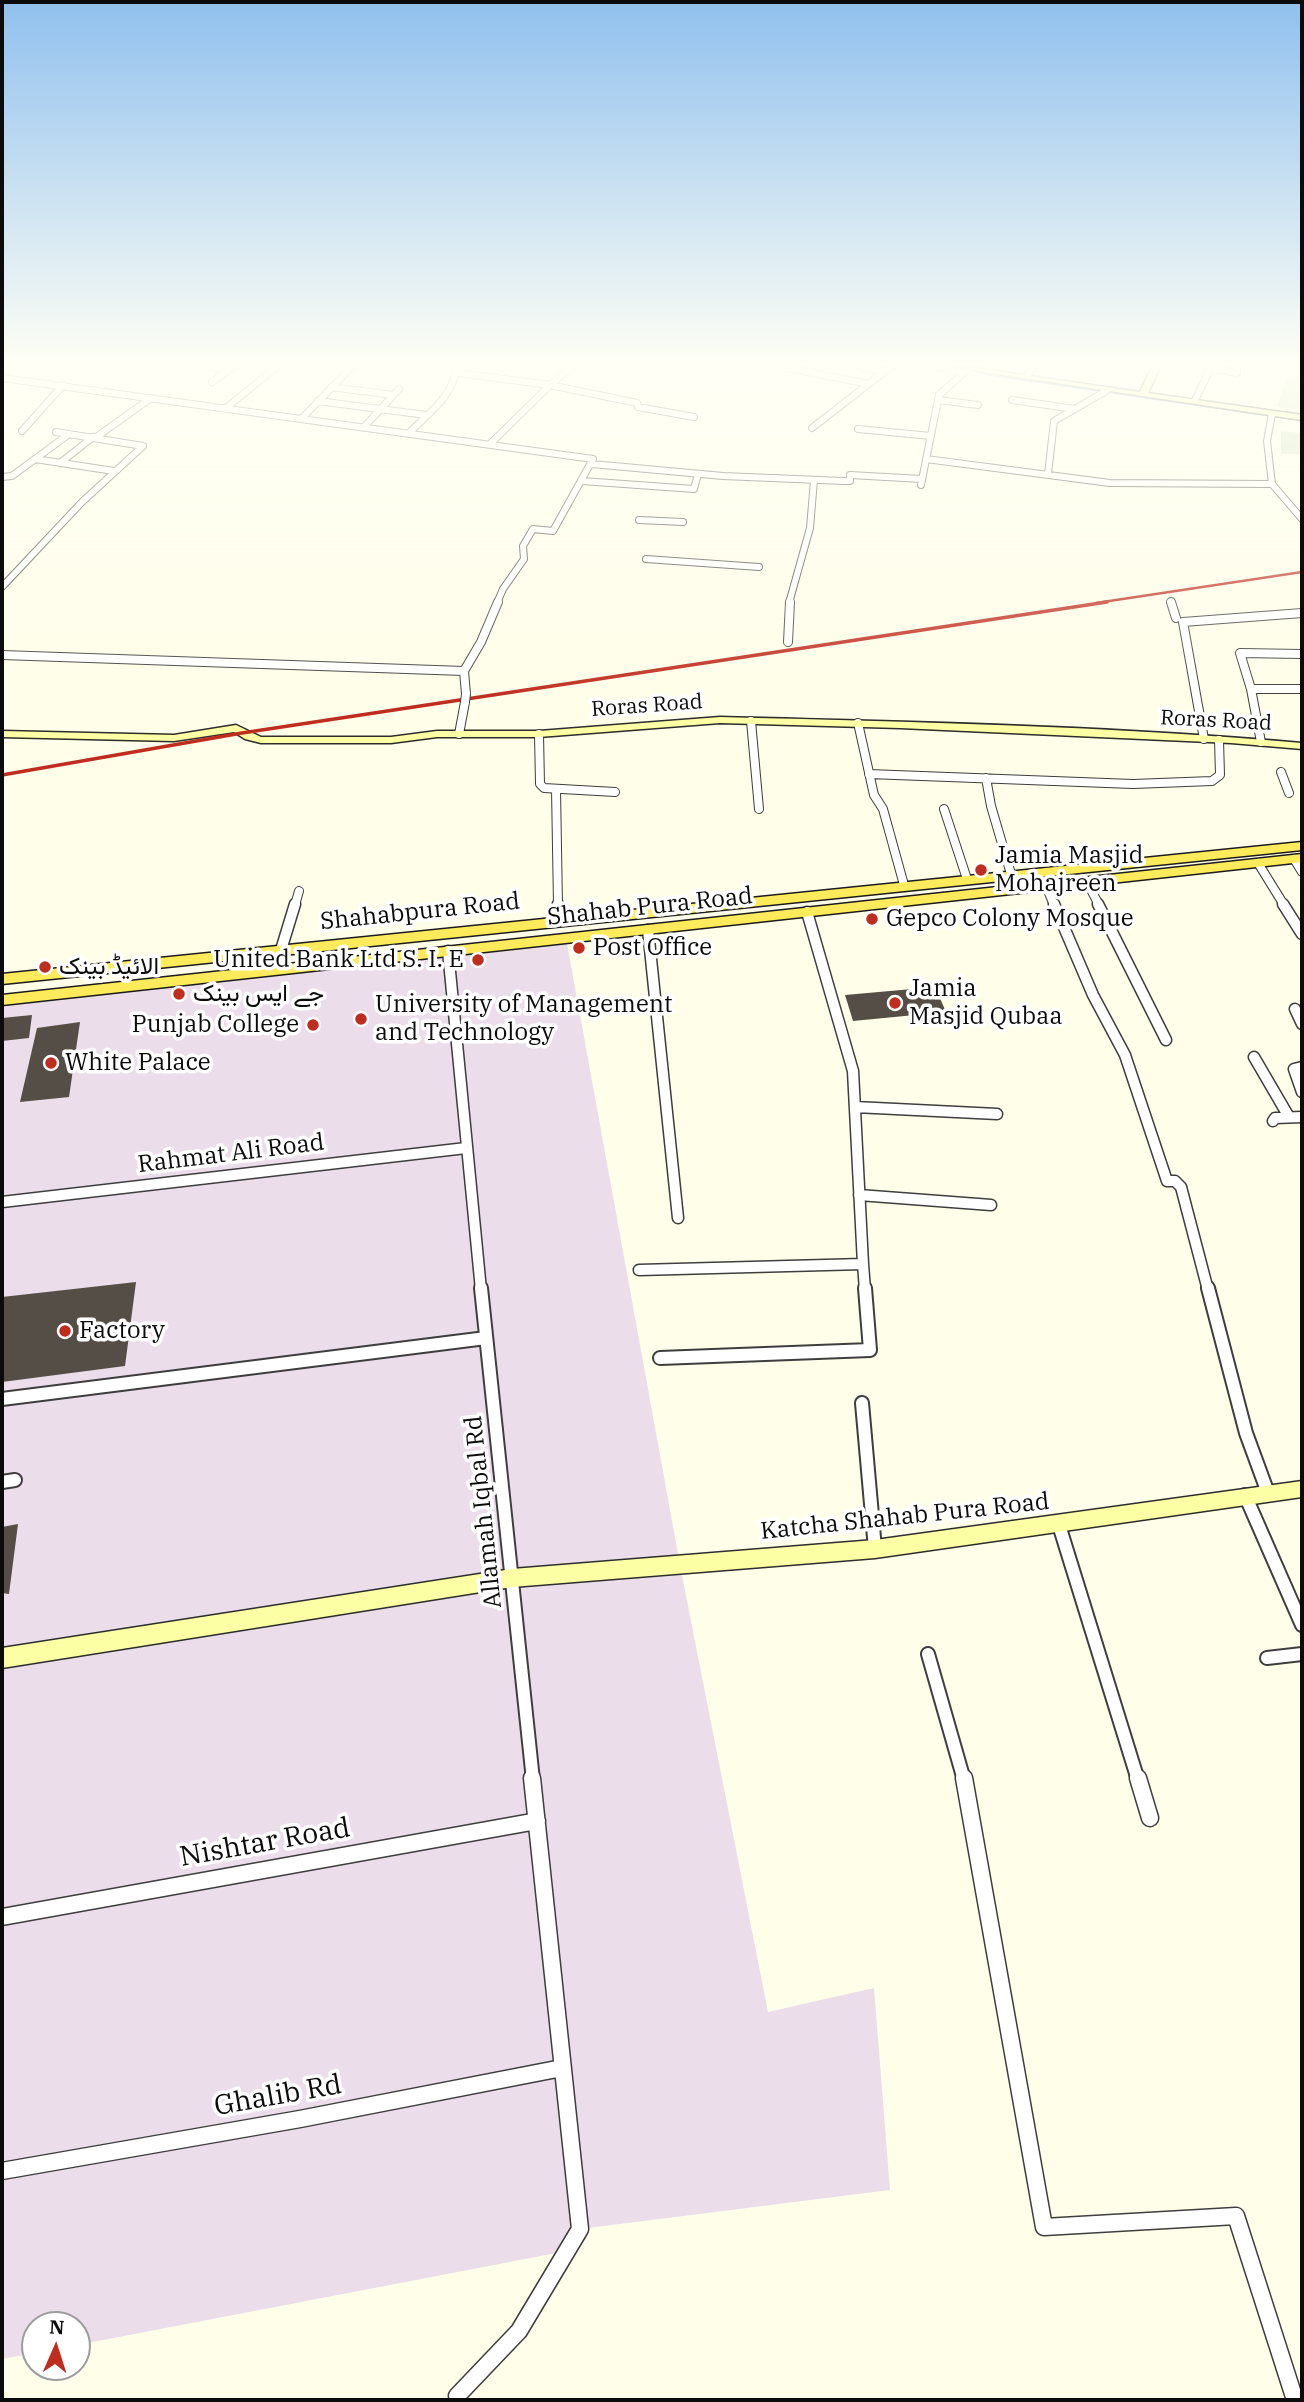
<!DOCTYPE html>
<html>
<head>
<meta charset="utf-8">
<style>
  body { margin:0 }
  #map { position:relative; width:1304px; height:2402px; overflow:hidden; background:#fffee9; font-family:"IBM Plex Serif",serif }
  canvas { display:block }
  .frame { position:absolute; inset:0; border:4px solid #0b0b0b; pointer-events:none }
  .north { position:absolute; left:21px; top:2311px; width:70px; height:70px; box-sizing:border-box; background:#fff; border:2px solid #9d9d9d; border-radius:50%; rotate:3deg; font-size:19px; font-weight:700; line-height:28px; text-align:center; color:#0b0b0b }
  .north::after { content:''; display:block; margin:auto; width:24px; height:32px; background:#bf2d1f; clip-path:polygon(50% 0,100% 100%,50% 72%,0 100%) }
</style>
</head>
<body>
<div id="map">
<canvas width="1304" height="2402"></canvas>
<div class="frame"></div>
<div class="north">N</div>
</div>
<script>
const g = document.querySelector('canvas').getContext('2d');
g.lineJoin = 'round';
function fill(path, color) {
  g.fillStyle = color;
  g.fill(path, 'evenodd');
}
function strokePath(path, color, width, dash) {
  g.strokeStyle = color;
  g.lineWidth = width;
  g.lineCap = dash ? 'butt' : 'round';
  g.setLineDash(dash || []);
  g.stroke(path);
}
function label(font, color, halo, rows, align = 'center') {
  g.font = font + ' "IBM Plex Serif",Vazirmatn,serif';
  g.lineWidth = 7;
  g.setLineDash([]);
  g.textBaseline = 'middle';
  g.strokeStyle = halo;
  g.fillStyle = color;
  for (const [text, x, y, turn = 0] of rows) {
    g.save();
    g.translate(x, y);
    g.rotate((+turn || 0) * Math.PI / 180);
    g.textAlign = isNaN(turn) ? turn : align;
    if (halo) g.strokeText(text, 0, 0);
    g.fillText(text, 0, 0);
    g.restore();
  }
}
fill(new Path2D(`
  M566,938L680,1565L768,2012L874,1988L890,2190L580,2229L567,2251L77,2345V2325H35V2353L2,2359V1000Z`), '#ebdeea');
fill(new Path2D(`
  M1288,373L1302,376V410L1277,407Z
  M1281,431L1302,433V454H1281Z`), '#cfe0bb');
strokePath(new Path2D(`
  M946,365L992,375L1302,420`), '#317cd1', 2.5);
fill(new Path2D(`
  M935,987L946,1012L853,1021L845,995Z
  M32,1015L29,1038L2,1041V1018Z
  M80,1022L69,1097L20,1102L37,1028Z
  M136,1282L125,1366L2,1382V1297Z
  M18,1524L9,1594L2,1593V1527Z`), '#544e47');
const streetFar4 = new Path2D(`
  M193,365L230,369
  M586,365H590
  M772,365L869,384
  M853,365L884,372
  M930,365L962,372
  M458,373L550,385L637,403L638,407L694,417
  M1027,376L1035,365
  M2,378L593,459L553,531L533,529L523,546L524,559L503,589L497,603
  M212,382L233,367
  M331,387L393,395
  M938,400L978,405
  M1012,400L1075,409
  M1195,400L1211,368L1237,373V365
  M318,401L426,415
  M226,408L279,365
  M1272,414L1267,441L1272,484L1302,519
  M302,418L354,365
  M365,426L399,389
  M812,428L893,365
  M858,429L931,436
  M22,431L63,385
  M56,432L143,446
  M410,432C429,413 456,394 456,365
  M95,438L151,398
  M490,444L550,385L575,365
  M35,459L114,471
  M926,459L1110,483L1272,484
  M60,463L93,437
  M592,464L723,476L843,481H850V475L922,479
  M1048,474L1054,421L1106,391
  M2,477L12,476L69,434
  M582,481L694,489L698,474
  M921,485L939,395L968,369
  M639,520L683,522
  M646,559L759,567
  M2,587L82,502L143,446
  M789,603L810,528L814,480`);
const streetFar3 = new Path2D(`
  M1171,602L1176,618
  M788,642L790,602
  M2,655L464,671
  M1251,689H1302
  M466,694L464,671L481,642L498,602
  M751,721L759,809
  M858,723L874,795L883,809L904,885
  M459,734L465,702
  M539,734L540,784L544,788L615,792
  M1204,739L1183,622L1302,613
  M1261,742L1251,689L1240,653L1302,654
  M1281,772L1289,793
  M869,774L1133,784L1212,781L1220,775L1219,740
  M986,778L991,806L1011,874
  M556,789L558,905
  M944,809L967,879
  M1294,859L1302,872
  M1258,863L1284,905
  M1087,882L1099,905
  M1046,886L1054,905
  M295,905L299,891`);
const streetFar2 = new Path2D(`
  M558,904V921
  M1054,904L1093,995L1125,1055L1167,1181H1175L1181,1187L1208,1290
  M1098,904L1166,1040
  M1283,904L1302,934
  M648,930L678,1218
  M281,950L295,904
  M448,951L481,1290
  M1295,1009L1302,1024
  M1254,1057L1289,1117
  M1302,1067L1294,1069L1302,1092
  M855,1107L997,1114
  M1273,1121L1275,1118L1302,1117
  M859,1195L991,1205
  M2,1202L466,1148
  M863,1264L865,1290
  M639,1270L863,1264L853,1071L807,912`);
const streetFar1 = new Path2D(`
  M481,1288L533,1780
  M1208,1288L1246,1433L1268,1493
  M660,1358L870,1350L865,1288
  M2,1399L486,1338
  M862,1403L875,1549
  M2,1482L15,1480
  M1245,1495L1302,1625
  M1059,1525L1138,1780
  M928,1654L964,1780
  M1267,1658L1302,1654`);
const street = new Path2D(`
  M964,1778L1044,2227L1236,2216L1295,2400
  M1138,1778L1150,1818
  M2,1917L537,1821
  M2,2171L300,2119L562,2068
  M457,2396L519,2331L580,2229L532,1778`);
const secondary = new Path2D(`
  M1153,365H1161L1148,393L1302,415V420L964,369L968,367L1140,392Z
  M720,717C914,722 1109,726 1302,743V749L1231,743L900,728L720,723L539,737H437L391,743H261L245,739L234,732L174,741L2,737V731L174,735L236,725L261,737H391L437,731H539Z
  M1302,1481V1497L875,1558L512,1587L2,1668V1648L512,1569L875,1540Z`);
const primary = new Path2D(`
  M1302,842V850L2,984V974Z
  M1302,854V862L2,1005V995Z`);
strokePath(streetFar4, '#3e3e3e', 8);
strokePath(streetFar3, '#3e3e3e', 10);
strokePath(streetFar2, '#3e3e3e', 13);
strokePath(streetFar1, '#3e3e3e', 16);
strokePath(street, '#3e3e3e', 19);
strokePath(secondary, '#2d2d2d', 3);
strokePath(primary, '#1c1c1c', 3);
strokePath(streetFar4, '#fff', 6);
strokePath(streetFar3, '#fff', 8);
strokePath(streetFar2, '#fff', 10);
strokePath(streetFar1, '#fff', 12);
strokePath(street, '#fff', 16);
fill(secondary, '#fdffa4');
fill(primary, '#fdeb5b');
strokePath(new Path2D(`
  M1096,603L1302,572`), '#bf2d1f', 2.5);
strokePath(new Path2D(`
  M2,775L242,733L1107,602`), '#bf2d1f', 3.5);
const streetBridge = new Path2D(`
  M465,702L466,694`);
strokePath(streetBridge, '#3e3e3e', 10, []);
strokePath(streetBridge, '#fff', 8);
const sky = g.createLinearGradient(0, 0, 0, 701);
sky.addColorStop(0, '#90c0ee');
sky.addColorStop(0.52, '#fffff5');
sky.addColorStop(1, '#fffff500');
g.fillStyle = sky;
g.fillRect(0, 0, 1304, 701);
for (const [x, y, r, color] of [
  [981,870,7,"#bf2d1f"],
  [872,919,7,"#bf2d1f"],
  [579,948,7,"#bf2d1f"],
  [478,960,7,"#bf2d1f"],
  [45,967,7,"#bf2d1f"],
  [179,994,7,"#bf2d1f"],
  [895,1003,7,"#bf2d1f"],
  [361,1019,7,"#bf2d1f"],
  [313,1025,7,"#bf2d1f"],
  [51,1063,7,"#bf2d1f"],
  [65,1331,7,"#bf2d1f"]
]) {
  const dot = new Path2D();
  dot.arc(x, y, r, 0, 2 * Math.PI);
  g.fillStyle = color;
  g.fill(dot);
  strokePath(dot, '#fff', 2.5);
}
label('21px', '#0b0b0b', '#fff', [
  ["Roras Road",647,706,-4],
  ["Roras Road",1216,721,3]
]);
label('24px', '#0b0b0b', '#fff', [
  ["Jamia Masjid",995,856],
  ["Mohajreen",995,884],
  ["Gepco Colony Mosque",886,919],
  ["Post Office",593,948],
  ["United Bank Ltd S. I. E",464,960,"right"],
  ["الائیڈ بینک",59,967],
  ["Jamia",909,989],
  ["Masjid Qubaa",909,1017],
  ["جے ایس بینک",193,994],
  ["University of Management",375,1005],
  ["and Technology",375,1033],
  ["Punjab College",299,1025,"right"],
  ["White Palace",65,1063],
  ["Factory",79,1331]
], 'left');
label('24px', '#0b0b0b', '#fff', [
  ["Shahab Pura Road",650,907,-6],
  ["Shahabpura Road",420,912,-6],
  ["Rahmat Ali Road",231,1154,-7],
  ["Allamah Iqbal Rd",484,1512,-96],
  ["Katcha Shahab Pura Road",905,1517,-6]
]);
label('28px', '#0b0b0b', '#fff', [
  ["Nishtar Road",265,1843,-10],
  ["Ghalib Rd",278,2096,-10]
]);
</script>
</body>
</html>
